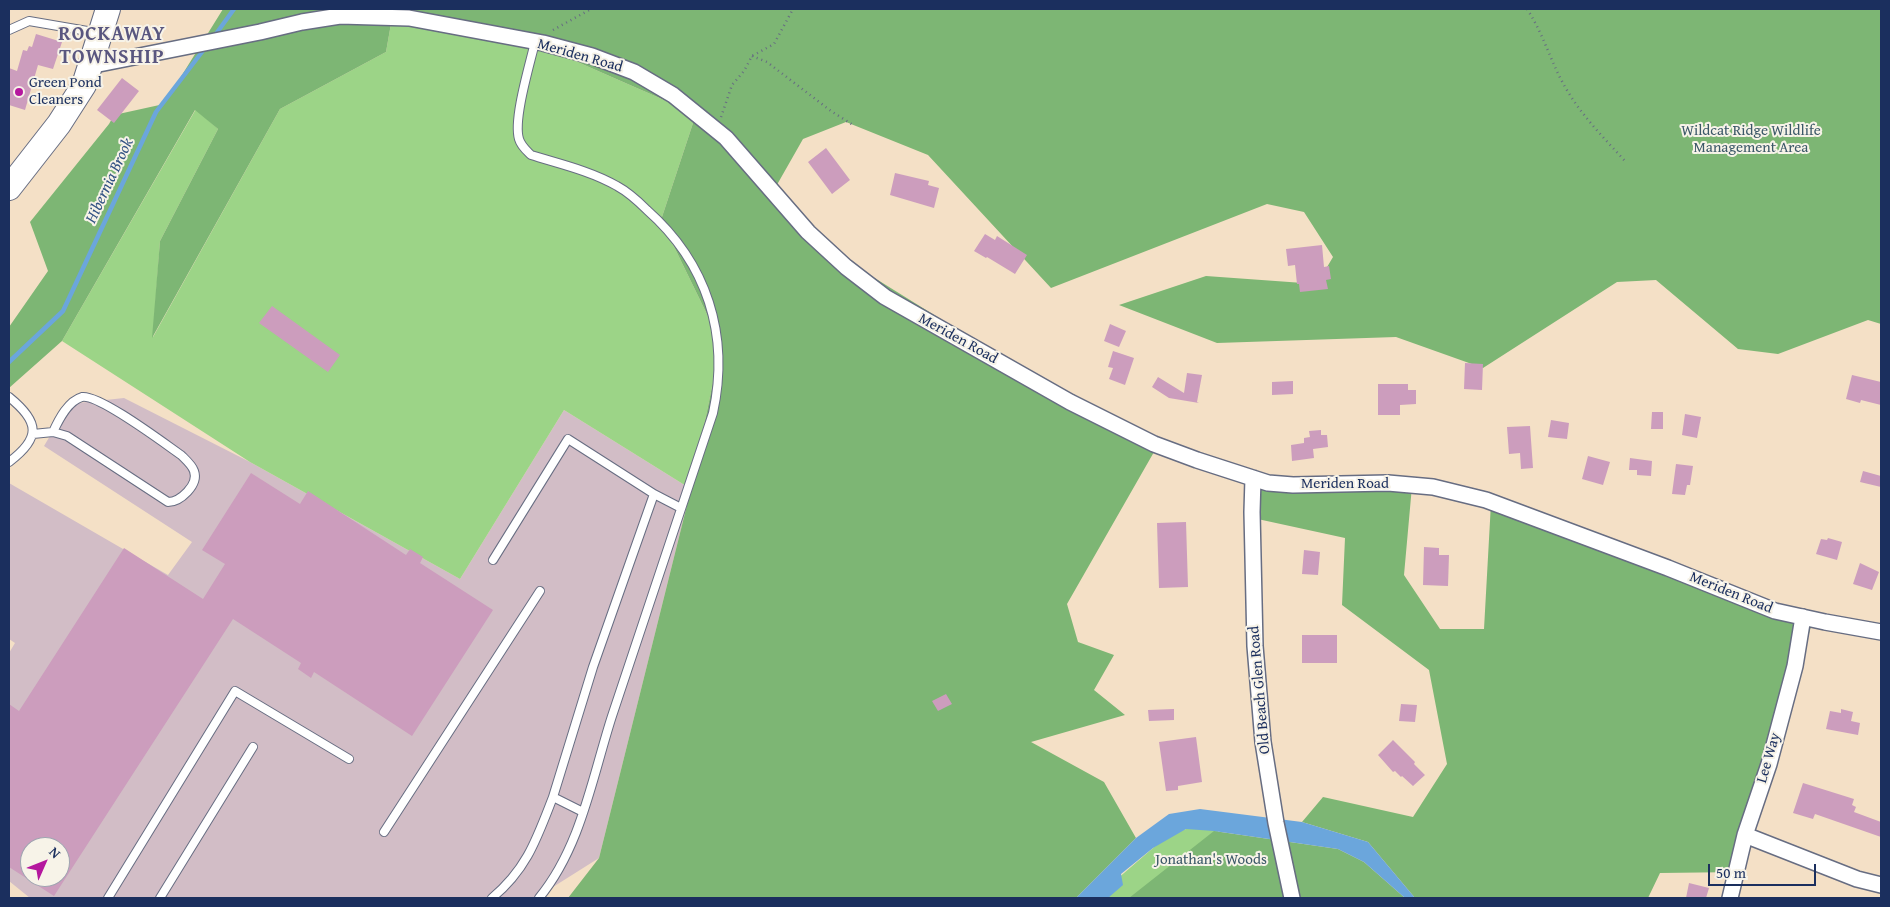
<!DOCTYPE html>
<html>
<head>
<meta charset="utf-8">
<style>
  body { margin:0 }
  #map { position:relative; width:1890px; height:907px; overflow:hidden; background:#f4e0c6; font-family:"Gentium Book Plus",serif }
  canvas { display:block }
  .frame { position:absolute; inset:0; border:10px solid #1b2f5e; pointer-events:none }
  .north { position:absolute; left:20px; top:837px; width:50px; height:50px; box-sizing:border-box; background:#f7f3e8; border:1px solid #9fa5b1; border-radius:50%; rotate:46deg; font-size:14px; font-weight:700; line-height:20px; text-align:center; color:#1b2f5e }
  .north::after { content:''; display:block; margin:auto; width:18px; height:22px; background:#b5179e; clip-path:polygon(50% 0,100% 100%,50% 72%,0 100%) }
  .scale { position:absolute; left:1708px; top:864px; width:108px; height:22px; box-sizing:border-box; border:2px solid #1b2f5e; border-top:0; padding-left:6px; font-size:15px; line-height:18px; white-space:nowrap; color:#1b2f5e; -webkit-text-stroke:4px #f7f3e8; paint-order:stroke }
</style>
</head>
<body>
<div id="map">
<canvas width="1890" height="907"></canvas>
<div class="frame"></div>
<div class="north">N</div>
<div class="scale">50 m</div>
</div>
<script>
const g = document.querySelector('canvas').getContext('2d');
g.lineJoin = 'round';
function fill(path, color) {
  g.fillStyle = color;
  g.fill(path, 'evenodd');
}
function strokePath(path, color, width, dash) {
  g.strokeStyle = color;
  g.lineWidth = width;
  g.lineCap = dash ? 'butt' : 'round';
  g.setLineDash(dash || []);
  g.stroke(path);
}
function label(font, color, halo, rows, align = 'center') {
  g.font = font + ' "Gentium Book Plus",serif';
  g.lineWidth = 4;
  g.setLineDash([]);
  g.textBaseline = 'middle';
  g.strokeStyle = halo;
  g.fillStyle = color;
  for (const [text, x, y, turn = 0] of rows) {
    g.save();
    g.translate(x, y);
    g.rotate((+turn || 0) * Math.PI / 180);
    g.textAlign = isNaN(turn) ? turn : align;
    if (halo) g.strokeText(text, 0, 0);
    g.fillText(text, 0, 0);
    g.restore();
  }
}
fill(new Path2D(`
  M124,398L250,462L460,579L564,410L691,489L599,858L553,887L540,898H30L9,881V653L15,643L9,639V483L168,575L192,542L44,446L69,404ZM30,847H60V877H30Z`), '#d2bdc6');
fill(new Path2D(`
  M392,18L532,42L696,114L661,220L721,343L691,489L564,410L460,579L250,462L62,341L196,109L218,129L160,241L153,337L280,109L386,52Z
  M1208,821L1282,898H1095L1167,836Z`), '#9cd487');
fill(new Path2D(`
  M223,9H1881V324L1868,320L1778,354L1738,349L1656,280L1617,282L1483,368L1396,337L1217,343L1119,305L1206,276L1317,284L1333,257L1304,212L1267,204L1051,288L928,155L846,122L803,139L774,190L836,254L1050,387L1158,445L1067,604L1078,642L1114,655L1094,690L1125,715L1031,742L1104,782L1136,838L1076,898H568L599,858L691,489L721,343L661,220L696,114L532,42L392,18L386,52L280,109L152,338L160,241L218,129L195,110L62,341L9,388V327L48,271L30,222L109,124L114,115L164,104Z
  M1257,481L1412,486L1404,575L1440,629H1484L1491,503L1812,623L1740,872L1660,873L1648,898H1415L1368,842L1302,822L1323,797L1413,817L1447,764L1429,670L1342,605L1345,538L1253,518Z
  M1214,831L1338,849L1364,862L1405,898H1129Z`), '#7db674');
fill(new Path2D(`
  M1200,809L1302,822L1368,842L1415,898H1405L1364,862L1338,849L1214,831L1186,829L1153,848L1121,874L1123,885L1108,898H1076L1136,838L1169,814Z`), '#6ba6dc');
strokePath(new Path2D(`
  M213,38L234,9
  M9,362L63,311L156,112L205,48`), '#6ba6dc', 4.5);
fill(new Path2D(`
  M36,34L62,42L53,69L38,65L25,110L9,105V68L17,71L23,50L27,51L29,46L32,47Z
  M122,78L139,91L114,123L97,110Z
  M826,148L850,180L832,194L808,162Z
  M895,173L929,181L928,185L939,188L934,208L890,195Z
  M985,234L995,240L997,236L1027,255L1015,274L987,257L986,258L974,251Z
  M1322,245L1324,267L1329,266L1331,279L1326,280L1328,289L1300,292L1299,284H1297L1295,265L1288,266L1286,249Z
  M272,306L340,355L328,372L259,323Z
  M1110,324L1126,331L1119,347L1104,341Z
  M1113,351L1134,358L1125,385L1109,379L1113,368L1108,367Z
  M1465,363L1483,364L1482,390L1464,389Z
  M1187,373L1202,375L1197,402L1199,403L1169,398L1152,387L1158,377L1184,393Z
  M1852,375L1881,382V405L1861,400L1860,403L1846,399Z
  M1293,381V394L1272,395V382Z
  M1378,384H1408V390H1416V404L1400,405V415H1378Z
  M1652,412H1663V429H1651Z
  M1685,414L1701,417L1697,438L1682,435Z
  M1551,420L1569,423L1567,439L1548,437Z
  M1530,426L1533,468L1521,469L1520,453L1509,454L1507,427Z
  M1321,430V435H1327L1328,447L1313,449L1314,458L1292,461L1291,445L1304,443V438L1310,437L1309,431Z
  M1588,456L1610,462L1603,485L1582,479Z
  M1630,458L1652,461L1651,476L1637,475V470H1629Z
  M1676,464L1693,466L1690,485H1687L1685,495L1672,494Z
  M1863,471L1881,476V487L1860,482Z
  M251,473L300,504L308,491L406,555L410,549L423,557L420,563L493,610L412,736L314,672L311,678L298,669L301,663L233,619L54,896L9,867V704L19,711L124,548L203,599L225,564L202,550ZM30,847H60V877H30Z
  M1186,522L1188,587L1159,588L1157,523Z
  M1828,538L1842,542L1837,560L1816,554L1821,539L1827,540Z
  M1424,547L1439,548V555H1449L1448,586L1423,585Z
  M1304,550L1320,552L1318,575L1302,574Z
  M1860,563L1879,572L1872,590L1853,584Z
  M1302,635H1337V663H1302Z
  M946,694L952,704L938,711L932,701Z
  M1401,704L1417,705L1415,722L1399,721Z
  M1174,709V720L1149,721L1148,710Z
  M1841,709L1853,712L1851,721L1860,723L1858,735L1826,729L1830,711L1841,713Z
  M1196,737L1202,782L1178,786V790L1166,791L1159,742Z
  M1393,740L1415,762L1414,764L1425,775L1413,786L1402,776L1401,777L1395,771L1393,772L1378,755Z
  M1803,783L1854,799L1852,805L1856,807L1854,812L1881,822V837L1815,814L1813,819L1793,813Z
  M1689,883L1709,888L1706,898H1686Z`), '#cc9dbd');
const service = new Path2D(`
  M9,30L29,21L99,33
  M535,42C530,64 513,119 519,139C521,146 526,150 531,155C560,164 591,171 617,186C628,192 638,201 647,210C707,263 730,335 713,413C679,514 646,615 612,716C592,778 581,847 539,898
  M9,397C40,422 41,438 9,462
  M33,434L53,432L67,436L168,502C180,502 199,485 194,471C192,465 186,460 181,455C165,444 99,394 82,397C68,401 59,419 53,432
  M493,560L568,439L654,494
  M583,812L553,797L593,667L654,494L681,508
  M384,832L540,591
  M108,898L235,691L349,759
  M160,898L253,747
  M492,898C527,869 537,838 553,797`);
const minor = new Path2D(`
  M89,66L260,32L302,22L340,16L409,18L543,43L592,56L634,72L673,95L726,138L808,232L846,267L885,297L1070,402L1154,444L1197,460L1268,483L1293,485L1388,483L1433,487L1486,500L1668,568L1775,611L1825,622L1881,632
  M1253,478L1252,512L1255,646L1263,742L1276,823L1292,898
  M1745,835L1857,879L1881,885
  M1730,898L1745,835L1769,764L1795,666L1803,617`);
const primary = new Path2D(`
  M9,188L59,124L84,85L108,9`);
strokePath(service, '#676d82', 10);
strokePath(minor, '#676d82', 18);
strokePath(primary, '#676d82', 26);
strokePath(new Path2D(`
  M1527,9C1543,33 1550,60 1564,85C1580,114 1603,137 1625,161
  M553,30L591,9
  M752,56L767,62L831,111L853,125
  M721,117L732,85L744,71L752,56L774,44L793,9`), '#676d82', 2.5, [1, 4]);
strokePath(service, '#fff', 8);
strokePath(minor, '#fff', 15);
strokePath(primary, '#fff', 24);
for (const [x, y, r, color] of [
  [19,92,5,"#b5179e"]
]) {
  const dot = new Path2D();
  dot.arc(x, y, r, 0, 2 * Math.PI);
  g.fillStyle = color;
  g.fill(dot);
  strokePath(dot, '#f7f3e8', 2);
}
label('15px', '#1b2f5e', '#f7f3e8', [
  ["Meriden Road",580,56,16],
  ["Meriden Road",958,339,29],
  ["Meriden Road",1345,484],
  ["Meriden Road",1731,593,22],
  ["Old Beach Glen Road",1260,690,-95],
  ["Lee Way",1769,758,-74]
]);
label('15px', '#1b2f5e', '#f7f3e8', [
  ["Green Pond",29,83],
  ["Cleaners",29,100]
], 'left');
label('15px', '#3b5868', '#f7f3e8', [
  ["Wildcat Ridge Wildlife",1751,131],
  ["Management Area",1751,148],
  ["Jonathan's Woods",1211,860]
]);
label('italic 16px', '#335384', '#f7f3e8', [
  ["Hibernia Brook",110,181,-65]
]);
g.letterSpacing = '1px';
label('bold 20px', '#59567f', '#f7f3e8', [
  ["ROCKAWAY",112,35],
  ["TOWNSHIP",112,58]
]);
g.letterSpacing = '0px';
</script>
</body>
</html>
